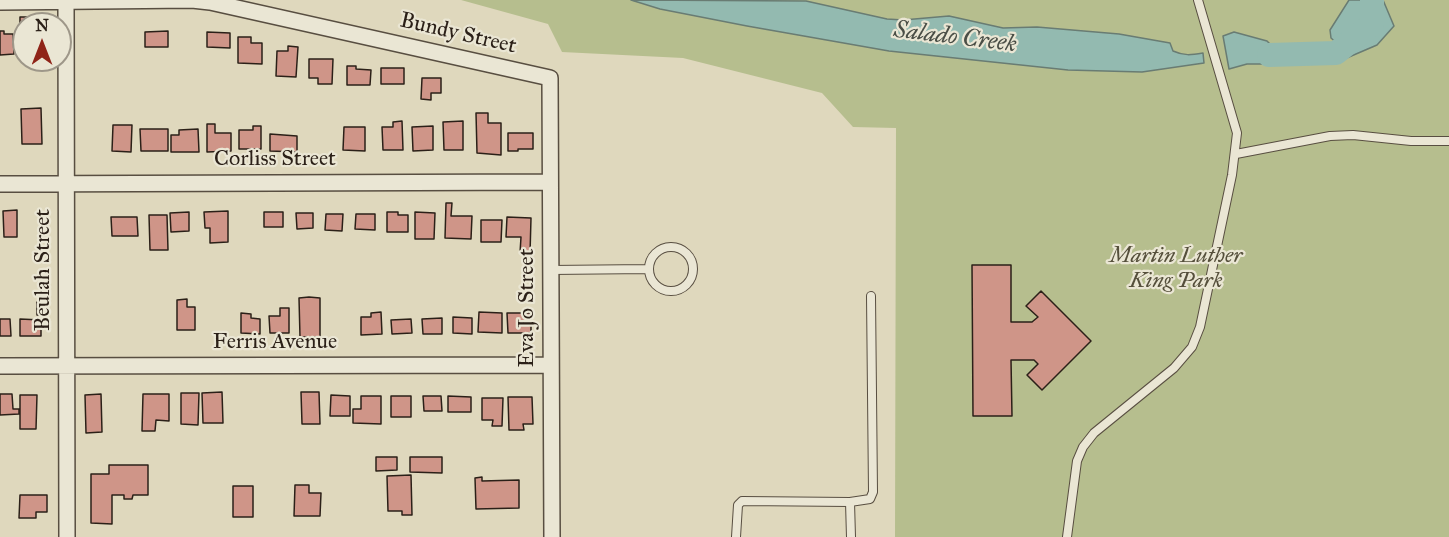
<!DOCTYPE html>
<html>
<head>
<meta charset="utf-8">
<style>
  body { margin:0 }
  #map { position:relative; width:1449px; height:537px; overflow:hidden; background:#dfd8bd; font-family:"IM FELL Great Primer",serif }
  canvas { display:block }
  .north { position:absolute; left:12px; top:12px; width:60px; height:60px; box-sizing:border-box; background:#eae6d4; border:2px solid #9e9789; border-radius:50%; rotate:0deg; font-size:16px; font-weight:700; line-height:24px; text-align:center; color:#2b2018 }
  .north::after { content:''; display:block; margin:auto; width:21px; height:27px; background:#8f2418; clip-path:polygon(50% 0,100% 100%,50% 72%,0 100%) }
</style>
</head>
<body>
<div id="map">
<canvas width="1449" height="537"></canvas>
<div class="north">N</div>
</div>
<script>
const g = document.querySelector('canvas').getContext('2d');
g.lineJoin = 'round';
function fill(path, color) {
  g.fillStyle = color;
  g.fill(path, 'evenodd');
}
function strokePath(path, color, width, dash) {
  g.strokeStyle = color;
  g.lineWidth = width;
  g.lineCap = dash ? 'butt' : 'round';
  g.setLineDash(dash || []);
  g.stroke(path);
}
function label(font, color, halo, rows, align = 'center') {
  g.font = font + ' "IM FELL Great Primer",serif';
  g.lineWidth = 4.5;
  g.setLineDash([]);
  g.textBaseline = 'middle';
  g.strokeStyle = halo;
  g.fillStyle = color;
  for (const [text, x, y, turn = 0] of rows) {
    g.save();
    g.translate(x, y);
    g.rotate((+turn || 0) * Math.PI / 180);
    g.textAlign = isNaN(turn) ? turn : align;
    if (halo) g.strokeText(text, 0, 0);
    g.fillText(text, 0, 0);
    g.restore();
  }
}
fill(new Path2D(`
  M461,0H1449V537H895L896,128L853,127L822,93L683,58L562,52L548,24Z`), '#b6be8e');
const water = new Path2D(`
  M631,0L806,1L887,19L903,20L949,16L1003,28L1037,27L1119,34L1170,43L1173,51C1184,56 1191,55 1203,53L1204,63L1142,72L1068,70L889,51L747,26L660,9Z
  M1349,0H1383L1394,26L1377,45L1342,60L1312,64H1247L1229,69L1223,36L1234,32L1267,41L1277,51L1315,56L1326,55L1339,48V45L1331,38L1330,30Z`);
fill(water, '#93bab0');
strokePath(water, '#697c73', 1.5);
strokePath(new Path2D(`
  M1269,55L1336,53L1372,24V0`), '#93bab0', 24);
const building = new Path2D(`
  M20,17H33V24H24V51H20Z
  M0,31H4V34H13L14,54L0,55Z
  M168,31V47H145V32Z
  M207,32L230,33V48L207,47Z
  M238,37H251V43H262V64L238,63Z
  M288,46L298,47L296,77L276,76L277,51H288Z
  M309,59H333L332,84H318V78H309Z
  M347,66H356V69L371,70L370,85H347Z
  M381,68H404V84H381Z
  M422,78H441V93H431V100L421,99Z
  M41,108L42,144H22L21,109Z
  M476,113H488V123H501V155L477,153Z
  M402,121L403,150H383L382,127H393V122Z
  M463,121V150H444L443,122Z
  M207,124H215V133H231V151L207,152Z
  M113,125H132L131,152L112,151Z
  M253,126H261V149H239V130H253Z
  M433,126V150L413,151L412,127Z
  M344,127H365V151L343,150Z
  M140,129H168V151H141Z
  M198,129L199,152H171V135H179V130Z
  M508,133H533V149H518V151H508Z
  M270,134L297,136V152L270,151Z
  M446,203H452L451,216H472L471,239L445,238Z
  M17,210V237H4L3,211Z
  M228,211V242L210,243V228H205L204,212Z
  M189,212V231L171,232L170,213Z
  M264,212H283V227H264Z
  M387,212H398V215H408V232H387Z
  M415,212L435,213L434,239H415Z
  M296,213H313V228L297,229Z
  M326,214H343L342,231L325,230Z
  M356,214H375V230L355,229Z
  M149,215H167L168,250H150Z
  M111,217H137L138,236H112Z
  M507,217L531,218L530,254L520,253L521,237H506Z
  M481,220H502L501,242H481Z
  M972,265H1011V322H1032L1038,317L1026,306L1041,291L1091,341L1042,390L1027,375L1038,364L1034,360H1011L1012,416H973Z
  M309,297L320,298V337H300L299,298Z
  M187,299V307H195V330H177V300Z
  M37,302H48L47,315H37Z
  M280,308H289V333H270L269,316H280Z
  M381,312L382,334L361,335V317H371V313Z
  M479,312L502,313V333L478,332Z
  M241,313L251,314V318L260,319V334L241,333Z
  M507,313H531V333H508Z
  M453,317L472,318V334L453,333Z
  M442,318V334H423L422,319Z
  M0,319H10L11,336H0Z
  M20,319L41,320V336H20Z
  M411,319L412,333L392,334L391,320Z
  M222,392L223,423H203L202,393Z
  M301,392H319L320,424H302Z
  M181,393H199L198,425L181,424Z
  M0,394H12L13,409H19V414L0,415Z
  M101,394L102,432L86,433L85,395Z
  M143,394H169V421L156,420L155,431H142Z
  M20,395H37L36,429H20Z
  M331,395L350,396V416H330Z
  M361,396H381V424L353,423V409H361Z
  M391,396H411V417H391Z
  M423,396H441L442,411H424Z
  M448,396L471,397V412H448Z
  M508,397H532L533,424H523L524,430H509Z
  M482,398H503L502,426H492L493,420H482Z
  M376,457H397V470L376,471Z
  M410,457H442V473L410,472Z
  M109,465H148V495H133L132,499H124V495H112V524L91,523V474H109Z
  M411,475L412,515H402V511H388L387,476Z
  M482,477V481L519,480V508L476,509L475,478Z
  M295,485H309V493H321L320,516H294Z
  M233,486H253V517H233Z
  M20,495H47V512H36V518H19Z`);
fill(building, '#cf9588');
strokePath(building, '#2b2018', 1.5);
const service = new Path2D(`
  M1236,154L1330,136L1353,135L1411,141H1449
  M649 269a22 22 0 1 1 44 0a22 22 0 1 1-44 0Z
  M550,270L649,269
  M850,502L851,537
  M736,537L738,505L742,501L850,502L870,499L873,492L871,296
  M1067,537L1077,461L1083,447L1094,433L1174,368L1192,347L1200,327L1232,175L1237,133L1198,0`);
const minor = new Path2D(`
  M0,2L192,0L210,2L550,78L552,537
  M66,2L67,537
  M0,184L550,182
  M0,366L550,365`);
strokePath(service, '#584e41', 10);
strokePath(minor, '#584e41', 18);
strokePath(service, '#eae6d4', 8);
strokePath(minor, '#eae6d4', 15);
label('22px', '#2b2018', '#eae6d4', [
  ["Bundy Street",458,34,13],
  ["Corliss Street",275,160],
  ["Beulah Street",44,270,-90],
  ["Eva Jo Street",528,308,-90],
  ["Ferris Avenue",275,343]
]);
label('italic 22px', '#554f3b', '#eae6d4', [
  ["Martin Luther",1176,257],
  ["King Park",1176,282]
]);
label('italic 24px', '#4a4e46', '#eae6d4', [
  ["Salado Creek",955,38,7]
]);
</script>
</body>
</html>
